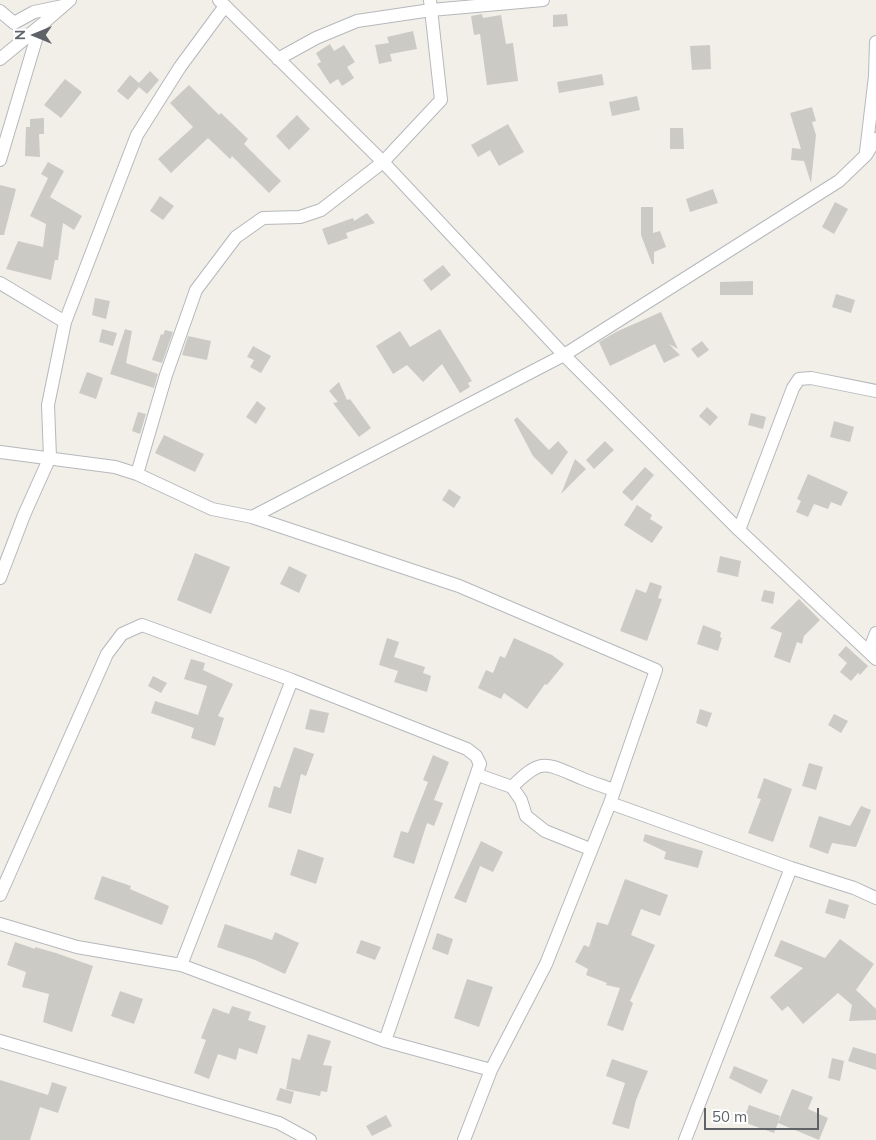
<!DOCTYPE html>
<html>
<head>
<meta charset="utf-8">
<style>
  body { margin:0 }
  #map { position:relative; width:876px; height:1140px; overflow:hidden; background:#f1efe8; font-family:Mulish,sans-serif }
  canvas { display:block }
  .north { position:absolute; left:10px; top:10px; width:50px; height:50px; -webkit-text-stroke:4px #fff; paint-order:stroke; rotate:270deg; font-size:14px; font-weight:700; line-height:20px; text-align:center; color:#5f6368 }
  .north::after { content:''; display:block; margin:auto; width:18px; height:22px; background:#5f6368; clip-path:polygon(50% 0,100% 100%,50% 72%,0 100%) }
  .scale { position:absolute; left:704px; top:1108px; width:115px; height:22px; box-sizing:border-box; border:2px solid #5f6368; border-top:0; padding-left:6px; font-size:15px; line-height:18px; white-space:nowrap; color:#5f6368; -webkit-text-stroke:4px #fff; paint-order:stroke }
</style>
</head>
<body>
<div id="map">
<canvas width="876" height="1140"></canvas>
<div class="north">N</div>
<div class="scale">50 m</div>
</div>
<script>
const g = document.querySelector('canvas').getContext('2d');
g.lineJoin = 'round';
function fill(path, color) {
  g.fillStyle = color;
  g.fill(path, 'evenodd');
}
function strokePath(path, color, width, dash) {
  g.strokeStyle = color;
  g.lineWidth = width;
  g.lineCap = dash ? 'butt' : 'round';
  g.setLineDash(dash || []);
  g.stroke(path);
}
fill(new Path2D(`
  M482,14L483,18L501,15L506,44L513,43L518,81L487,85L480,34L474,35L471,16Z
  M567,14L568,26L553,27V15Z
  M413,31L417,49L390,54L392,61L379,64L375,45L389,43L387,37Z
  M330,44L334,51L344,45L355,62L347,67L354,78L342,86L338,79L330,84L317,64L321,62L316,53Z
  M710,45L711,69L692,70L690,46Z
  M150,71L159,80L147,94L139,87L128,100L117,91L130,75L139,83Z
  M602,74L604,85L559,93L557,82Z
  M65,79L82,92L61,118L44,105Z
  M189,85L219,115L221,113L248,139L244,144L281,181L269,193L232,156L230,159L208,138L171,173L158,159L193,127L170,103Z
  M637,96L640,110L612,116L609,102Z
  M812,107L816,121L812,122L816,135L811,183L804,161L791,160L792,148L801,149L790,113Z
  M297,115L310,129L289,150L276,136Z
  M44,118V134H39L40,157L25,156L26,127H30V119Z
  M508,124L524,152L499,166L490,150L478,157L471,145Z
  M670,128H683L684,149H670Z
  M48,162L64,171L50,197L82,216L74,230L63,223L58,260H55L51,280L6,269L18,241L43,247L46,224L30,216L48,178L41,174Z
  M0,185L16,189L4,235H0Z
  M713,189L718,203L690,212L686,199Z
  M160,196L174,206L163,220L150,211Z
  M835,202L848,209L834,234L822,227Z
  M641,207H653V233L660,231L666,247L654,252V264H652L641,235Z
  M367,213L375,223L346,233L348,238L328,245L322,229L353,218L354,221Z
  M443,265L451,275L431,291L423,280Z
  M753,281V295H720V282Z
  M836,294L855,300L851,313L832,307Z
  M95,298L110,301L106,319L92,315Z
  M661,312L678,349L669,344L680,355L664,363L655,344L610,366L599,342L616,332Z
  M102,329L117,333L113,346L99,342Z
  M125,329L132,331L126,363L158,374L154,388L110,374Z
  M440,329L472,381L468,383L470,387L460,393L442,364L423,382L407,365L393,374L376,346L400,331L410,347Z
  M165,330L173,332L162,363L152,360L161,334L163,335Z
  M188,336L211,341L207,360L182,355Z
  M702,341L709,350L698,358L691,349Z
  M253,346L271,356L261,373L250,367L254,360L247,357Z
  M87,372L103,378L96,399L79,393Z
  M339,382L347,400L350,399L371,428L359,437L333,403L338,402L329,391Z
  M257,401L266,408L256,424L246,417Z
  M707,407L718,417L710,426L699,416Z
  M138,412L146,414L140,434L132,431Z
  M751,413L766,417L763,429L748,425Z
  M517,417L549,450L558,441L568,452L552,475L533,456L514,420Z
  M834,421L854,427L850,442L830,437Z
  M164,435L204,454L195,472L155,453Z
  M605,441L614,450L594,469L586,460Z
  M575,459L586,469L561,494Z
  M645,467L654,475L632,501L622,492Z
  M808,474L848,492L841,506L831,502L828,509L814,504L808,517L796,512L801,501L797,499Z
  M449,489L461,497L454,508L442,500Z
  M637,505L652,515L650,519L663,527L652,543L624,525Z
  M195,553L230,567L211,614L177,600Z
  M720,556L741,561L738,577L717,572Z
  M289,566L307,575L299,593L280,584Z
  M650,582L662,586L658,598L662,599L647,641L620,631L636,589L646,593Z
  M764,590L775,592L773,604L761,601Z
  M799,599L820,620L804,636L802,644L797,642L790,663L774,657L782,633L770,628Z
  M703,625L721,632L720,637L722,638L718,651L697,644Z
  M387,638L399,642L394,657L425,667L423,673L431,676L427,692L394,682L398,671L379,665Z
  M514,638L552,655L564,664L547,685L545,684L527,709L504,693L501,699L478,688L486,670L493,673L500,656L505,658Z
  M846,646L868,666L860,675L858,673L851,681L840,672L847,663L838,655Z
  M191,659L205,663L203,670L233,684L218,716L224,718L215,746L191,738L194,728L151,713L155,701L198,715L207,686L184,679Z
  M153,676L167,683L161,693L148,686Z
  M310,709L329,713L324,733L305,729Z
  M700,709L712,713L707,727L696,723Z
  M834,714L848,721L841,733L828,725Z
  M294,747L314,754L306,776L301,774L291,814L268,807L274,786L280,788Z
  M433,755L449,762L434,800L443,803L434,826L427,823L414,864L393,857L401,831L408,833L428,782L423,780Z
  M809,763L823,767L816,790L802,786Z
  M764,778L792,789L773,842L748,833L761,799L757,798Z
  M861,806L871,810L856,847L832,843L828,854L809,847L819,816L850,826Z
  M645,834L703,851L698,868L664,859L666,852L643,841Z
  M481,841L503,852L493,872L480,866L466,903L454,898Z
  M298,849L324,858L316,884L290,875Z
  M102,876L131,886L130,889L169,906L162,925L94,899Z
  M625,879L668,895L660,916L641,909L631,935L655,945L630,1001L633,1003L623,1031L607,1025L620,988L606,985L607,983L586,975L588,969L575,962L584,945L589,947L597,922L608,925Z
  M829,899L849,905L845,919L825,913Z
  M225,924L272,940L275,932L299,943L285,974L255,960L217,947Z
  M437,933L453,939L448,955L432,949Z
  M840,939L874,964L856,990L876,1009V1020L849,1021L852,1005L838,993L803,1024L788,1006L782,1011L770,997L803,968L774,956L781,940L825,958Z
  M361,940L381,947L375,960L356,953Z
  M15,942L35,949V947L56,953L93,966L72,1032L43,1022L49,994L22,987L26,972L7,965Z
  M467,979L493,987L479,1027L454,1018Z
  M120,991L143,999L134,1024L111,1016Z
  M232,1006L251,1012L248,1020L266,1026L257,1054L239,1048L236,1060L218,1054L209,1079L194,1073L206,1040L201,1038L213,1008L229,1014Z
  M308,1034L331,1041L323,1065L332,1066L327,1092L321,1091L320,1096L286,1089L292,1058L300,1060Z
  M853,1047L876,1054V1070L848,1061Z
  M832,1058L844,1061L840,1081L828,1078Z
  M612,1059L648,1071L636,1100L629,1129L612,1124L625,1083L606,1076Z
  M734,1066L768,1080L761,1094L729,1078Z
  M0,1080L48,1095L52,1082L67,1087L58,1113L40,1107L30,1140H0Z
  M280,1088L294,1092L291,1104L276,1100Z
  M792,1089L813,1097L808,1109L828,1118L819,1140L778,1123L774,1133L743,1122L749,1105L780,1116L778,1123Z
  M386,1115L392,1126L372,1136L366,1126Z`), '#cccac5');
const minor = new Path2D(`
  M219,0L383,162L564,355L739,530L876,659
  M0,11L14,23L34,12L63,6
  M0,59L40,26
  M278,59L316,38L357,21L431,10L543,0
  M866,152L875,76L876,42
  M0,160L40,26L70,0
  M0,283L65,322
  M0,452L115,467L137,474L212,509L252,517L459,586L656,670L610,803L546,964L491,1070L464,1140
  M137,474L166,375L196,290L236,237L263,218L300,217L321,210L383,162L441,100L430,0
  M252,517L564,355L839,181L866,155L876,139
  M739,530L793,388L799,379L811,378L876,391
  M0,578L24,515L50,457L48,405L65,322L137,135L180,67L225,6
  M869,651L876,633
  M478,775L512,787L521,800L526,816L545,831L590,849
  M512,787C542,757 545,763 581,778C592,783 603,786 614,790
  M610,803L791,868L854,888L876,898
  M0,895L107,654L122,634L142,625L292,680L467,749L476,756L480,764L385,1041
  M0,924L77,947L181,965L385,1041L491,1070
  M181,965L292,680
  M0,1041L279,1123L310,1140
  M685,1140L791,868`);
strokePath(minor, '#b5b8bc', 14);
strokePath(minor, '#fff', 12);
</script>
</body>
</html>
